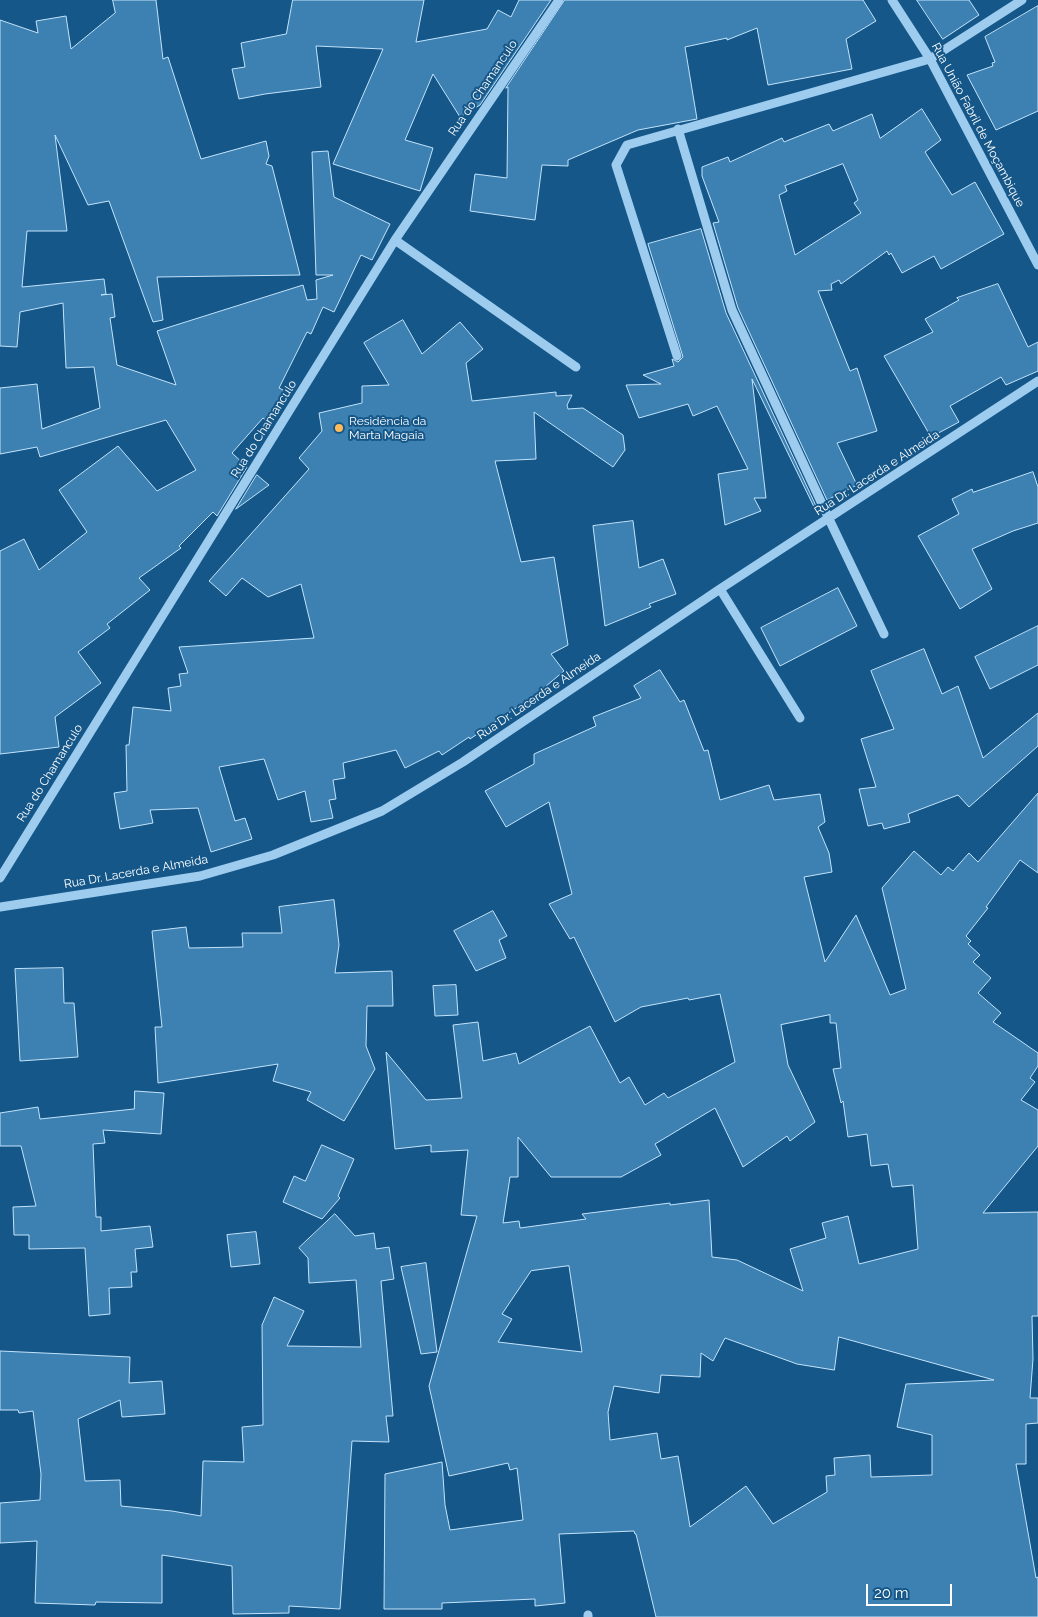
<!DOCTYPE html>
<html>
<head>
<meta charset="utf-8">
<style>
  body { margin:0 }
  #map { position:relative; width:1038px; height:1617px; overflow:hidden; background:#155789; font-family:Raleway,sans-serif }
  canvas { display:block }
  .scale { position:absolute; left:866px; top:1584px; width:86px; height:22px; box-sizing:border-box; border:2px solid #fff; border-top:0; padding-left:6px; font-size:15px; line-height:18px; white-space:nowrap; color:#fff; -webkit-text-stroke:4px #155789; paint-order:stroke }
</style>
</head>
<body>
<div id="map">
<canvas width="1038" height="1617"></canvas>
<div class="scale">20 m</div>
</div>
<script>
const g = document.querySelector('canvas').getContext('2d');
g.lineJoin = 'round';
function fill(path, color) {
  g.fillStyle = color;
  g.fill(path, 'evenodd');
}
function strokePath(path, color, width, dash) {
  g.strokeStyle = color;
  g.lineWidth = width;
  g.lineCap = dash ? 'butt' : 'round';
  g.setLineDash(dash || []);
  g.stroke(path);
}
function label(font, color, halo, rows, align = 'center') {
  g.font = font + ' Raleway,sans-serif';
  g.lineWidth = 4;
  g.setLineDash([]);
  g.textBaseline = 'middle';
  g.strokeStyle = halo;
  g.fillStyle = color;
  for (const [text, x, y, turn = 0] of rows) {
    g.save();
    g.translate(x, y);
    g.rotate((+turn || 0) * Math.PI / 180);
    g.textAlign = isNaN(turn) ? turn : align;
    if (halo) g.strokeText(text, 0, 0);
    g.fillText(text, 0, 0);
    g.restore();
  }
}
const building = new Path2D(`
  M113,0H156L163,59L168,57L201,159L266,141L269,156L266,164L272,166L300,275L157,277L163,320L153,322L109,201L88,205L55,135L67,231H27L22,287L104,279L106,294L101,295L112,294L115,317L110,318L117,365L176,385L157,331L303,285L307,300L317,299L316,280L333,275H316L312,152L328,151L334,197L390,224L372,260L361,255L334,312L323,307L311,334L307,332L279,388L285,391L269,423L263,418L232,453L247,467L217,516L213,512L179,546L181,548L139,578L150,590L107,624L110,628L78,652L101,683L55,717L59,747L0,754V551L24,539L39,570L87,532L59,490L118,446L157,491L196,470L166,420L40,457L37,447L0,454V388L37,384L42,429L100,408L94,367L66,368L63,303L20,312L17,347L0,346V20L38,33L36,21L66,16L71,49L115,13Z
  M293,0H424L416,42L487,29L498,10L511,17L519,0H551L480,105L460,117L433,74L405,140L433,148L420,191L333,164L383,49L316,46L321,87L265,94L239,99L232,69L245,67L241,43L286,34Z
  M565,0H863L876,21L846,39L852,69L768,85L757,28L727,40V38L685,47L697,119L638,130L568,160V166L542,165L535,220L470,211L475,174L507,178L508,87L506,88Z
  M917,0H969L979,15L943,39Z
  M1038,6V111L996,130L967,75L993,66L992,63L995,62L985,37Z
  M922,109L941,140L925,152L952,195L975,182L1004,234L941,269L934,256L902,273L891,253L889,255L887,251L841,284L839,280L831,284L832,290L818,291L850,371L857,368L877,431L837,443L857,485L827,500L738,308L713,223L719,222L702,176V167L728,157L730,162L782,138L784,142L829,124L833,131L872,114L880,138ZM843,164L858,200L854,203L861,213L795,255L779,195L787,191L785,186Z
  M701,229L726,313L816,506L814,507L752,379L766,498H754L761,511L725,525L718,474L748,469L717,406L693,416L688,404L639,418L626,385L661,384L643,375L674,366L672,359L678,362L683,357L648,244Z
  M998,284L1028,347L1038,342V371L1006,385L1001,377L950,406L959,422L931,437L884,356L933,332L925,319L959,300L957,298Z
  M403,320L422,354L460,322L483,349L466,363L472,401L556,392V396L572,395L567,405L568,409L583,408L623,435L625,450L613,467L534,412L536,459L495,461L521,562L554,557L568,645L551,654L564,671L539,692L541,695L522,710L519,706L470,739L469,737L442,755L439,751L405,768L396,750L343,763L345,778L333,780L336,799L329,800L333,818L311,822L305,791L278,800L264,759L219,767L235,821L245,818L252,839L211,852L198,808L150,810L153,823L120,829L114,793L127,791L126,745H129L133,707L171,711L168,688L181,686L179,674L188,673L179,647L314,638L301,584L268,597L242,578L226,596L209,581L309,469L299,458L322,431L319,413L362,403V386L389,385L364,343Z
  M1033,472L1038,487V523L1013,531L972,549L992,589L960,609L918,536L959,514L952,499L972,489L973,492Z
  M257,475L269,485L236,509Z
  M633,521L639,568L663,559L676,594L649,604L651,607L605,626L593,526Z
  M838,588L857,626L780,666L761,628Z
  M1038,626V665L990,689L975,657Z
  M924,649L942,694L958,686L983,758L1038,713V746L969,807L958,795L908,814L910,822L884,829L882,823L868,826L859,789L876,787L861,739L894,729L871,671Z
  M660,670L680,702L684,700L704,751L708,750L720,800L769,785L774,800L820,794L825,822L818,827L829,853L832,872L804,877L825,962L856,915L890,995L906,989L882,888L914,851L941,875L948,867L953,871L969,853L978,862L1038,793V873L1020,860L986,907L988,908L966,936L971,941L968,944L980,955L973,962L991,978L978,993L1001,1013L993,1022L1038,1053V1066L1030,1078L1035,1082L1021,1100L1038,1110V1146L983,1213L1038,1212V1316H1032L1033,1359L1030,1398H1038V1423L1026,1424V1464H1016L1036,1578L1038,1577V1617H656L636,1534H635L634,1531L559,1534L565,1603L535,1606V1599L442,1603V1609H384L385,1474L442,1462L445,1505L450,1530L523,1520L517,1468L510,1470L508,1463L449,1476L429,1386L477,1216L461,1215L468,1150L431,1152V1145L395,1149L386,1052L426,1100L462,1098L453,1025L478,1022L483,1061L516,1053L519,1064L590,1026L620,1083L629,1077L645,1105L664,1093L668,1098L735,1062L720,994L689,1000L688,998L641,1007L615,1022L574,937L570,939L549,904L572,894L549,802L506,827L485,791L534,764V754L596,726L593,717L641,698L634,686ZM830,1015V1023H836L841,1068L833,1069L841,1103L843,1101L848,1137L867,1134L871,1166L888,1164L892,1187L913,1185L918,1249L859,1264L848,1216L822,1223L826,1238L790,1249L803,1291L737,1260L712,1257L709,1200L670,1205V1203L582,1214L586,1219L520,1228L519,1221L503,1223L510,1177H518V1137L551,1177H621L661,1155L655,1144L715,1108L743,1167L787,1136L790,1141L815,1122L788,1065L781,1025ZM569,1266L582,1352L498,1342L512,1319L502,1314L531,1271ZM839,1337L994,1380L906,1384L897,1427L932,1435V1475L871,1477L870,1455L834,1458L835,1475L826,1476L827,1492L773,1524L746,1486L690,1527L678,1456L661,1459L657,1433L610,1440L608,1412L614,1386L659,1393L661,1375L700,1377L701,1353L713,1361L725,1338L797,1364L834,1370Z
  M334,900L339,945L335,973L392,971L393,1006H367L366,1046L375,1069L344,1121L307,1100L311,1092L273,1081L278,1064L158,1083L155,1027H162L152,931L186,927L189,948L243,947L242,933H282L279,907Z
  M493,911L507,936L499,940L506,958L476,971L454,931Z
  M63,968L64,1003H74L78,1057L20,1061L15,969Z
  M456,985L458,1015L435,1016L433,986Z
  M135,1091L164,1093L161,1134L103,1130L105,1143L93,1144L96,1217H101V1231L150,1226L153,1247L135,1249L137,1272H131L132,1287L109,1288L110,1314L89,1316L85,1248L29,1249V1235H14L13,1207L36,1206L21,1146H0V1113L38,1107L40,1119L134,1109Z
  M322,1145L354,1159L338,1196L340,1198L322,1219L283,1202L294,1176L305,1181Z
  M335,1214L355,1236L374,1233L376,1249L389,1247L394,1279L381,1281L393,1416H386L389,1442L352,1441L340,1609L289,1606V1613L233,1614L232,1566L162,1555V1603L96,1602L95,1605L35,1603L37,1541L0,1543V1503L40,1500L41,1474L33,1411L19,1413L18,1410H0V1351L130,1357L129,1383L162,1381L165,1414L122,1417L120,1400L78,1419L85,1481L120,1480L121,1506L172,1511L201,1516L203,1461L244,1462L242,1427L263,1425L262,1325L274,1297L304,1311L287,1346L361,1347L356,1280L309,1283L308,1258L299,1248Z
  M256,1232L260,1264L231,1267L227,1235Z
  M426,1263L437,1352L421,1354L401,1267Z`);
fill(building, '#3d81b2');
strokePath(building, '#c3e3fb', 1);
strokePath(new Path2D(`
  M892,0L930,59L1038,265
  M678,129L732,310L829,519L884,634
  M395,240L576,367
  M677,356L616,165L627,145L930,59L1022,0
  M720,589L800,718
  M0,878L395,240L559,0
  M0,907L200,876L273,855L382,811L463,762L720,589L1038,381
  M588,1617V1615`), '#9dccef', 9);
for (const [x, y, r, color] of [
  [339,428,5,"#ffba5a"]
]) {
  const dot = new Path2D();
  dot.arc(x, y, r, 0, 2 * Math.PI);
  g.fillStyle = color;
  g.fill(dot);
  strokePath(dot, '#155789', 2);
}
label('12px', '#fff', '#155789', [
  ["Rua do Chamanculo",483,88,-56],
  ["Rua União Fabril de Moçambique",978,125,62],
  ["Rua do Chamanculo",264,429,-58],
  ["Rua Dr. Lacerda e Almeida",877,473,-33],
  ["Rua Dr. Lacerda e Almeida",539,696,-34],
  ["Rua do Chamanculo",50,773,-58],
  ["Rua Dr. Lacerda e Almeida",136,872,-10]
]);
label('12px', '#fff', '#155789', [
  ["Residência da",349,421],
  ["Marta Magaia",349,435]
], 'left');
</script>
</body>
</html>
